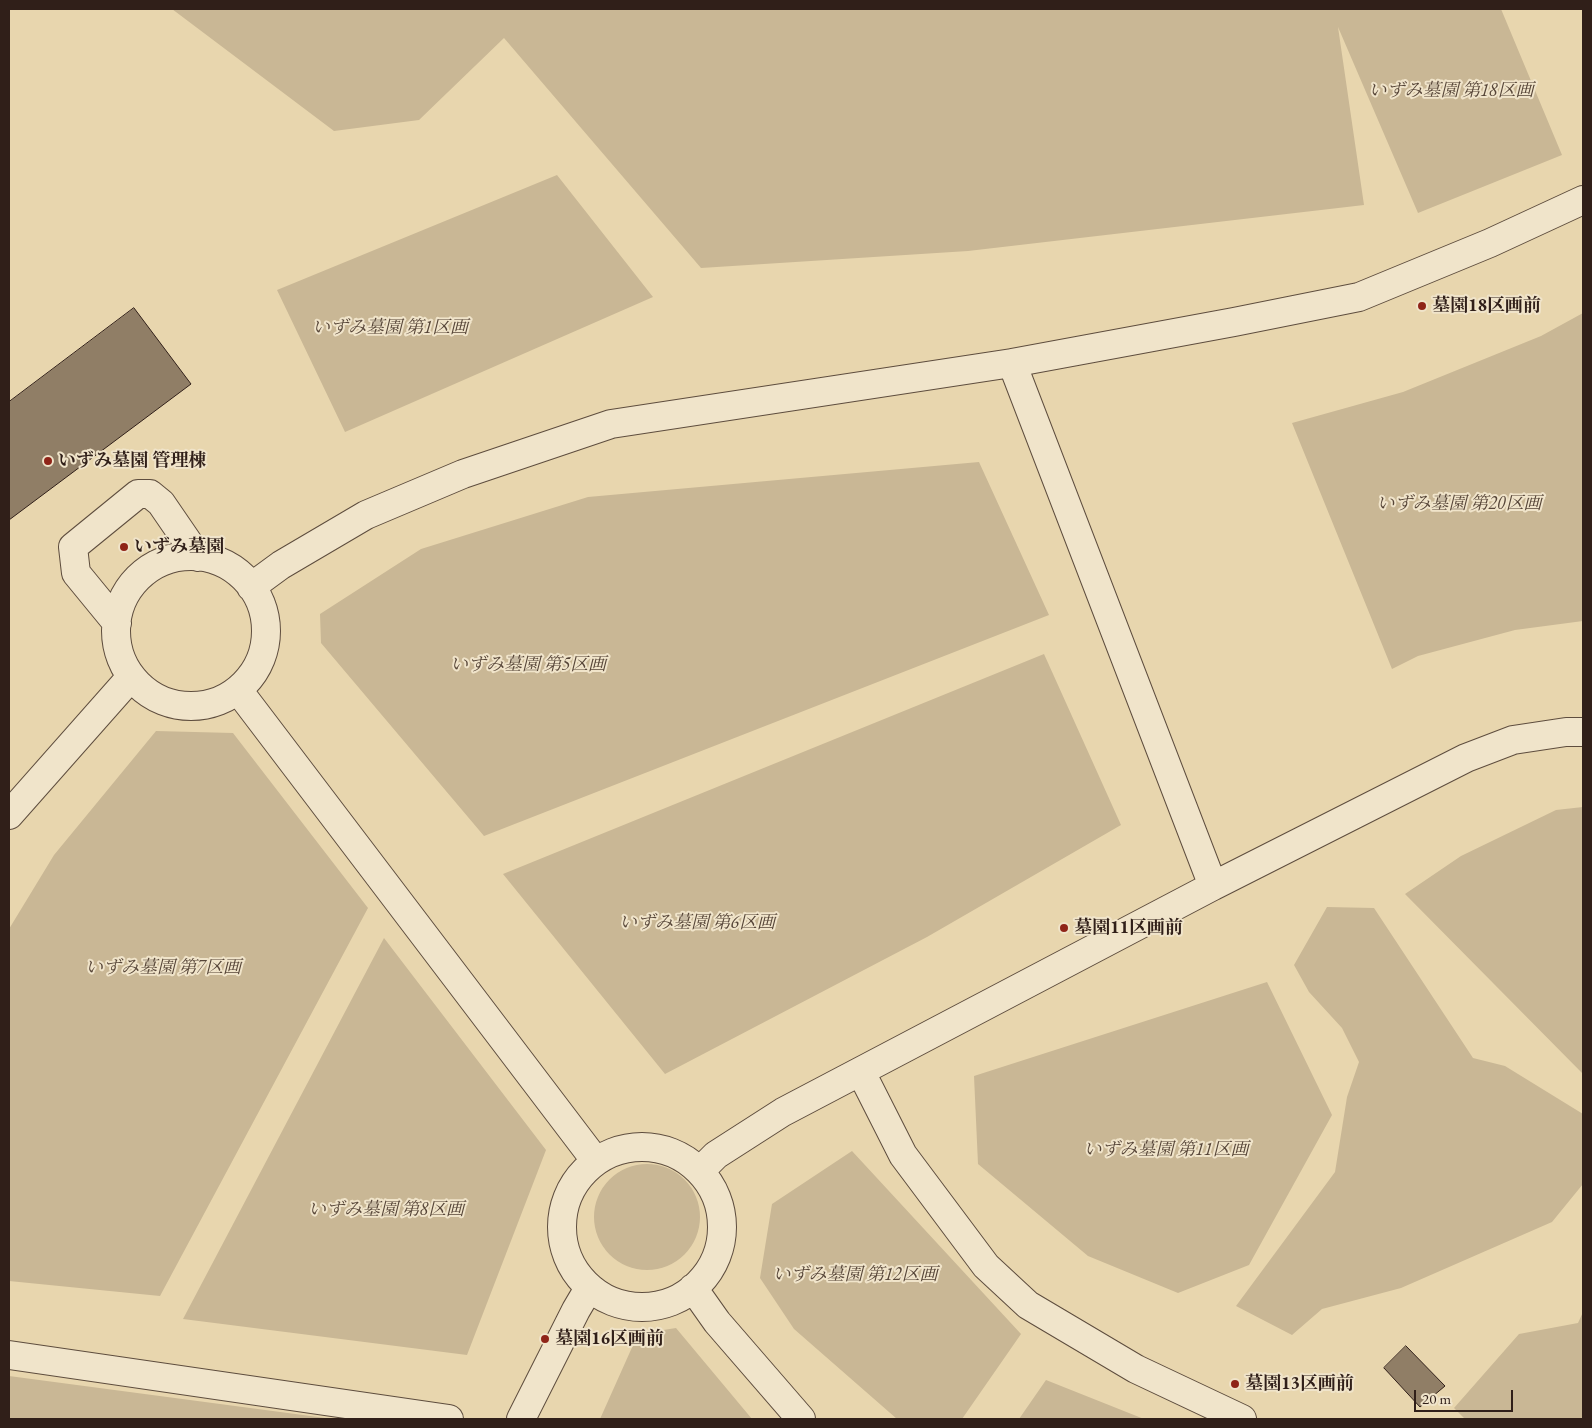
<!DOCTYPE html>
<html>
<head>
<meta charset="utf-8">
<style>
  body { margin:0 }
  #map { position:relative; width:1592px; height:1428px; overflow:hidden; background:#e8d6ae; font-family:"EB Garamond",serif }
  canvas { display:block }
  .frame { position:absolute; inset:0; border:10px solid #301f19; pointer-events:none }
  .scale { position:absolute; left:1414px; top:1390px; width:99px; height:22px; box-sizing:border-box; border:2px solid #301f19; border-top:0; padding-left:6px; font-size:15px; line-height:18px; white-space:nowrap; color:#301f19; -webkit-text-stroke:4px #f0e4ca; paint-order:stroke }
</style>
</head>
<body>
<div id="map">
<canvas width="1592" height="1428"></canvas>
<div class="frame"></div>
<div class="scale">20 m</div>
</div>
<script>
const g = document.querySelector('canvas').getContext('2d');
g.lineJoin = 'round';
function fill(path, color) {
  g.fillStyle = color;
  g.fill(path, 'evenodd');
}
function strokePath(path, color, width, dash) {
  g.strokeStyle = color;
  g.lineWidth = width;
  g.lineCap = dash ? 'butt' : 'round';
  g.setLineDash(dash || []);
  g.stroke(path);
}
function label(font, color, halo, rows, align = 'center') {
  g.font = font + ' "EB Garamond","Noto Serif JP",serif';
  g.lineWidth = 4;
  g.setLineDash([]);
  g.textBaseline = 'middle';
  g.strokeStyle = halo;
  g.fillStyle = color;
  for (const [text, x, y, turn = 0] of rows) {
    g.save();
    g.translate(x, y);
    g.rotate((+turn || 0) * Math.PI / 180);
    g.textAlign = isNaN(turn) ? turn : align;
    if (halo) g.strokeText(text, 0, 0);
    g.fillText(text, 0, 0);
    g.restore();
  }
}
fill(new Path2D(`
  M172,9H1501L1562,155L1418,213L1338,27L1364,205L968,251L701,268L504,38L419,120L334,131Z
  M557,175L653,297L345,432L277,290Z
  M1583,313V621L1515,630L1418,656L1392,669L1292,423L1403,392L1541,336Z
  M979,462L1049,615L484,836L321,643L320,614L421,549L588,497Z
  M1044,654L1121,825L927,937L665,1074L503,874Z
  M156,731L233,733L368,908L160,1296L9,1281V929L54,855Z
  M1583,807V1074L1405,894L1461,856L1556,810Z
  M1327,907L1374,908L1473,1058L1505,1066L1583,1114V1184L1552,1222L1401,1288L1322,1309L1292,1335L1236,1306L1335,1172L1347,1097L1359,1062L1342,1028L1309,992L1294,965Z
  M384,938L546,1150L467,1355L183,1319Z
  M1267,982L1332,1115L1249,1265L1178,1293L1088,1256L978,1164L974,1076Z
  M852,1151L1021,1334L962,1419H897L794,1329L760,1278L772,1204Z
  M594 1217a53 53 0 1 1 106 0a53 53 0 1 1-106 0Z
  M1583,1312V1419H1465L1454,1408L1519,1334L1578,1323Z
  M676,1328L752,1419H600L638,1334Z
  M9,1376L333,1419H9Z
  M1046,1380L1144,1419H1019Z`), '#c9b795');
const building = new Path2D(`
  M134,308L191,384L9,520V402Z
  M1406,1346L1445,1386L1420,1407L1384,1368Z`);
fill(building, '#907e66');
strokePath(building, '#301f19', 1);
const minor = new Path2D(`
  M1012,363L1234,322L1359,297L1490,243L1583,200
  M116 631a75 75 0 1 1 150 0a75 75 0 1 1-150 0Z
  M251,587L281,565L366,515L463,474L611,424L1012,363L1213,886L783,1112L716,1155L700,1171
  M117,623L76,573L73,547L138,494H150L161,503L198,557
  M238,690L595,1160
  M9,815L131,677
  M1213,886L1466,758L1513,740L1566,732H1583
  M861,1072L903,1155L986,1266L1028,1305L1136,1369L1242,1419
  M562 1227a80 80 0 1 1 160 0a80 80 0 1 1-160 0Z
  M693,1288L717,1322L801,1419
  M9,1355L449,1419
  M521,1419L576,1310L589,1288`);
strokePath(minor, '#5e4d3e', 30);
strokePath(minor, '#f0e4ca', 28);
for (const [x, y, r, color] of [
  [1422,306,5,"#8f2418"],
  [48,461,5,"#8f2418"],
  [124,547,5,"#8f2418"],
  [1064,928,5,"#8f2418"],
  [545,1339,5,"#8f2418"],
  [1235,1384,5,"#8f2418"]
]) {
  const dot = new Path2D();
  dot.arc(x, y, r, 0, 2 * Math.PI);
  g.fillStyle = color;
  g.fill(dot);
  strokePath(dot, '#f0e4ca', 2);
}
label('italic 18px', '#564538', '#f0e4ca', [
  ["いずみ墓園 第18区画",1451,91],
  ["いずみ墓園 第1区画",390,328],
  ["いずみ墓園 第20区画",1459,504],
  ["いずみ墓園 第5区画",528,665],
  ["いずみ墓園 第6区画",697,923],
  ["いずみ墓園 第7区画",163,968],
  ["いずみ墓園 第11区画",1166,1150],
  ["いずみ墓園 第8区画",386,1210],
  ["いずみ墓園 第12区画",855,1275]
]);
label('bold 18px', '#301f19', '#f0e4ca', [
  ["墓園18区画前",1432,306],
  ["いずみ墓園 管理棟",58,461],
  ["いずみ墓園",134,547],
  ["墓園11区画前",1074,928],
  ["墓園16区画前",555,1339],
  ["墓園13区画前",1245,1384]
], 'left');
</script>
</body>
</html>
